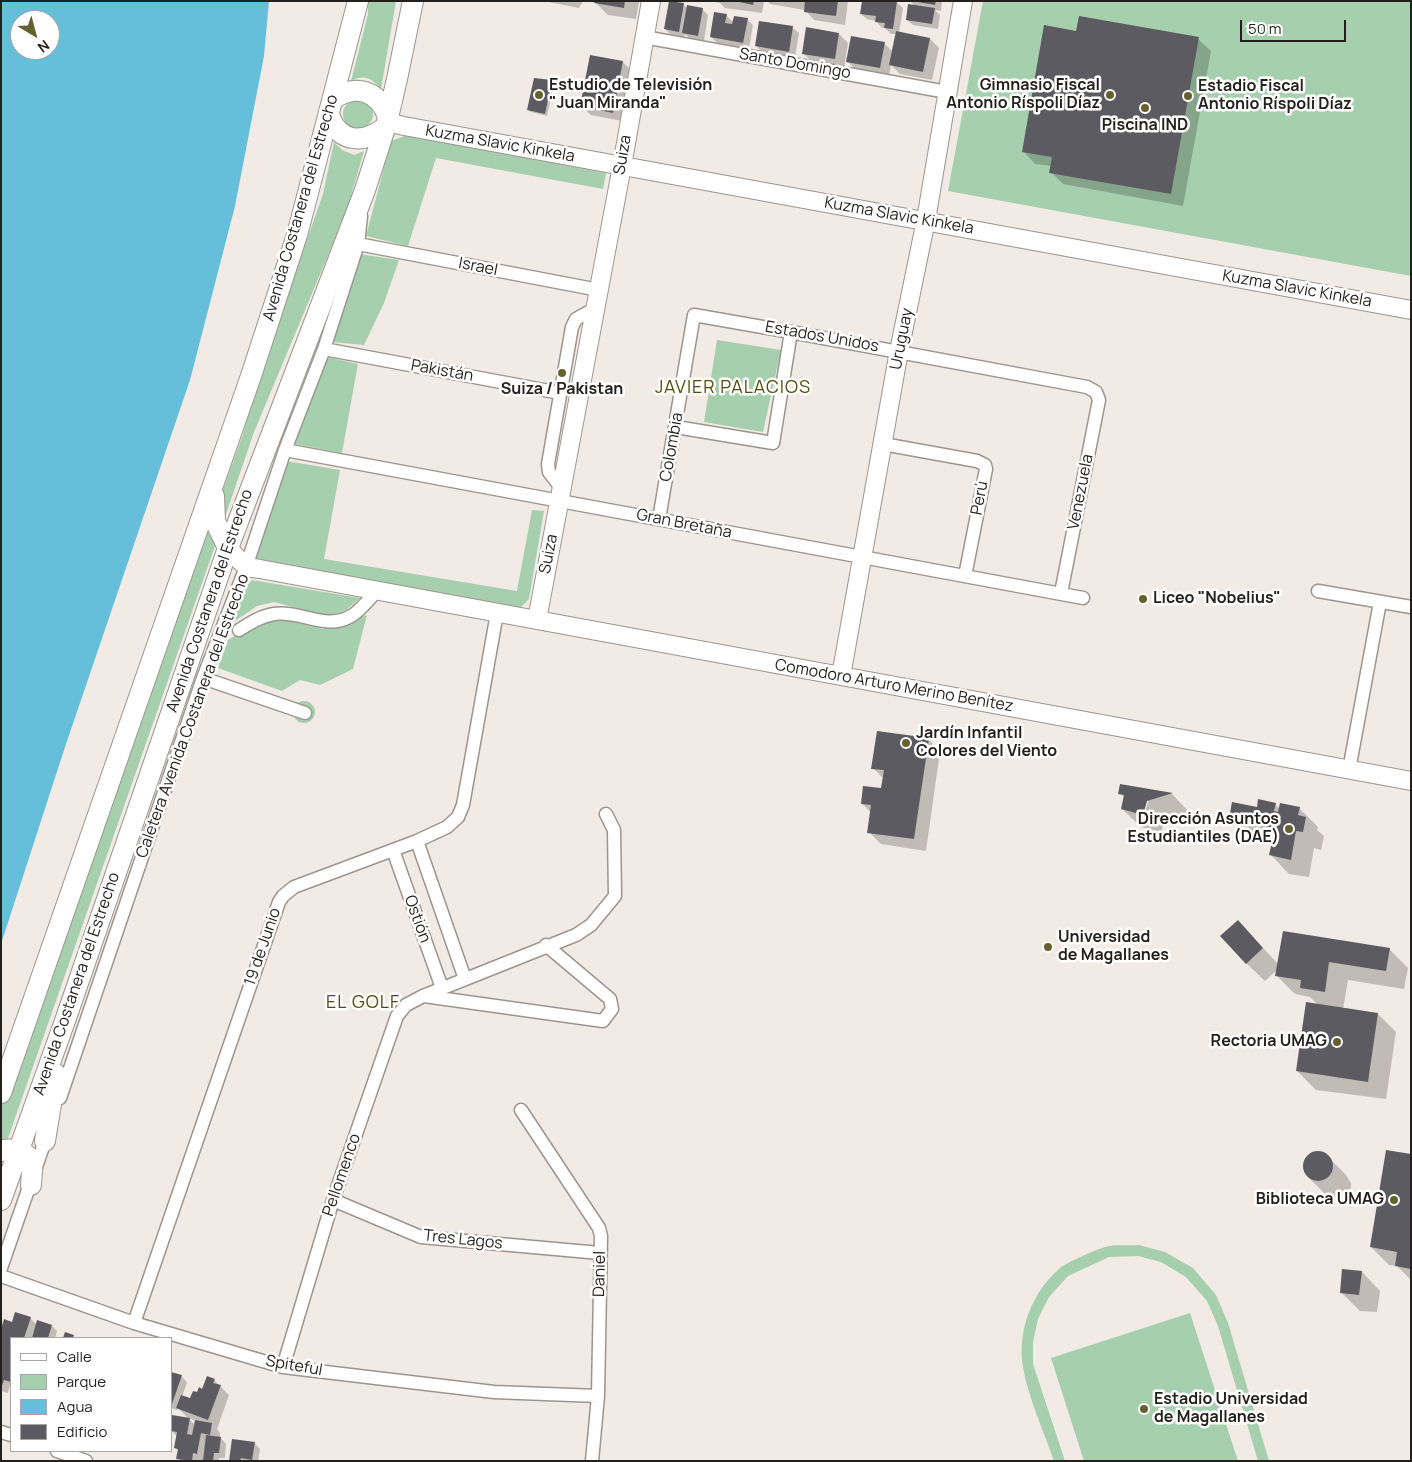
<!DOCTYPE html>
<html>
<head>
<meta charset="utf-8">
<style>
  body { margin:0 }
  #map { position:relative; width:1412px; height:1462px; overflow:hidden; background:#f2eae4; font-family:Manrope,sans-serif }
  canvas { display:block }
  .frame { position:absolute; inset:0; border:2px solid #221f1d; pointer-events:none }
  .legend { position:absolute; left:10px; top:1337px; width:162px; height:115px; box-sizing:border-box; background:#fff; border:1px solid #a7a5a5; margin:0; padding:6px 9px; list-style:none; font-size:15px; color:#221f1d }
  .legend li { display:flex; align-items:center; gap:10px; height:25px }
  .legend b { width:25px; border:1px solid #a7a5a5 }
  .north { position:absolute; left:10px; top:10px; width:50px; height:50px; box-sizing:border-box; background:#fff; border:1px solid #a7a5a5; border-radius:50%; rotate:143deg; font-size:14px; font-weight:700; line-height:20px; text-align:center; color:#221f1d }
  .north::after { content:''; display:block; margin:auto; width:18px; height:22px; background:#65612e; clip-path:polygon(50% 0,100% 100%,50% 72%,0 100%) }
  .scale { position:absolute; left:1240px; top:20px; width:106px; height:22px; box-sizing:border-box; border:2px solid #221f1d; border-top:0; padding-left:6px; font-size:15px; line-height:18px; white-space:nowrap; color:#221f1d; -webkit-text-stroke:4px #fff; paint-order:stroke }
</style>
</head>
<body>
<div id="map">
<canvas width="1412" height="1462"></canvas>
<div class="frame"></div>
<ul class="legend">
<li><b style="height:6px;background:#fff"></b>Calle</li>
<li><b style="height:14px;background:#a6cfad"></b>Parque</li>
<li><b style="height:14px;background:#65bfdb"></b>Agua</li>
<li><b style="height:14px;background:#5c5b62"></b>Edificio</li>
</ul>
<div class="north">N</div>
<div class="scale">50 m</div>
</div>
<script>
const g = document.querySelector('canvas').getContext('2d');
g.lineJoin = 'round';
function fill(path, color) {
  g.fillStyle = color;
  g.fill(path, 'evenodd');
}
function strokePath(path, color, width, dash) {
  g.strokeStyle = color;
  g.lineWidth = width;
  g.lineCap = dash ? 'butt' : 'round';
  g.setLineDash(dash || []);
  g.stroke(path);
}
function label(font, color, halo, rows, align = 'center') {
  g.font = font + ' Manrope,sans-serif';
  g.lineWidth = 5;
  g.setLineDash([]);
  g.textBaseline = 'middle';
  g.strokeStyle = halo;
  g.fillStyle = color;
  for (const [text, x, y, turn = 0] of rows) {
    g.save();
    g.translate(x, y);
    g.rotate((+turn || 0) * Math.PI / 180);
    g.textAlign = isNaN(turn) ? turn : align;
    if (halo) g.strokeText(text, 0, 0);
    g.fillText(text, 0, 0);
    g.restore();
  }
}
fill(new Path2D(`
  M368,1H396L381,89C371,78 365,74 351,81L368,14Z
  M983,1H1411V276L948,191Z
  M343 114a15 15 0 1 1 30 0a15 15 0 1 1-30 0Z
  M407,135L606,173L603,189L436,158L408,246L366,236L391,141Z
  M334,142L342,150L354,155L364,151L347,210L254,432L224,520L219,501L243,434L252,396L323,194Z
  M359,254L399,260L384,303L364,345L332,342Z
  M717,340L781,350L763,432L704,422Z
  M327,357L358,364L342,453L295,444Z
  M286,461L340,470L324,559L517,591L532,510L544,511L529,599L519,609L257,562L255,558Z
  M204,531L209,533L215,546L7,1141L1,1140V1107Z
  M252,580L360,598L346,610L329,616L274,602L257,606L232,623L246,586Z
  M367,615L353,669L320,685L300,680L282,691L218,668L228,640L254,624L272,617L323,629Z
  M293 712a11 11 0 1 1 22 0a11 11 0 1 1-22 0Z
  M1139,1245L1165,1252L1193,1268L1216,1295L1228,1323L1269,1461H1258L1218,1326L1207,1301L1186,1277L1161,1262L1138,1256L1109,1257L1068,1276L1049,1297L1038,1319L1033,1342V1364L1065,1461H1054C1044,1432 1028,1397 1023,1367C1017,1331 1032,1292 1060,1268C1068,1262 1095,1250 1105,1247C1115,1244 1129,1246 1139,1245Z
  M1190,1313L1238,1461H1084L1051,1358Z`), '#a6cfad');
fill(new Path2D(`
  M1,1H269L264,56L235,206L190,380L65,747L1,944ZM20,20H50V50H20Z`), '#65bfdb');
fill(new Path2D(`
  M543,1H583L579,8Z
  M586,1H649L648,4L639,2L636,19L608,15L596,3Z
  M709,1H764L762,13L725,8L720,3Z
  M767,1H848L845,25L814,20L805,10L770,4Z
  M910,1H942L941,11L935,10L940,15L938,29L913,25L907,20L915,6Z
  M896,2L903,8L899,33L930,39L939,48L932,80L900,74L891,65L889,77L857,71L847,61L884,43L893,52L897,34H891L885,28H882L876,21L867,19L861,14Z
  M683,4L688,9H702L708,15L704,41L690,39L685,34L684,37L671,35L665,29Z
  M726,15L734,23L747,19L753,25L749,48L717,43L711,37Z
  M760,22L793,28L799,33L795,57L762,52L756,46Z
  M1077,32L1198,39L1211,51L1183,206L1063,184L1051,172L1052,166L1035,164L1023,151Z
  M839,34L848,43L844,68L812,62L803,53Z
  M623,62L632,71L622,121L591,115L581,106Z
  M551,82L554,84L547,116L531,112L528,110Z
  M928,739L940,751L926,851L881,844L869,832L871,813L862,803L883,790L884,779L873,768Z
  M1121,786L1172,794L1189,812L1165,819L1161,833L1141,827L1122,809L1125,798L1120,793ZM1147,798L1149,799L1144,816L1142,814Z
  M1275,804L1280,809L1299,808L1318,827L1317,830L1324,836L1321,850L1314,848L1309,877L1289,874L1271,855L1273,842L1249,837L1230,819Z
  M1238,921L1278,964L1389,949L1408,968L1404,989L1348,980L1343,1009L1378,1014L1396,1032L1386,1099L1316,1090L1297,1071L1319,1006L1310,997L1295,994L1277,976V970L1265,981L1246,963Z
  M1318,1152L1327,1156L1346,1175L1351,1183V1187L1347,1195L1340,1199H1335L1327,1196L1308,1177L1304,1169V1164L1309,1156Z
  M1411,1155V1280L1397,1266L1389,1265L1371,1247Z
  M1362,1272L1380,1291L1377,1312L1360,1311L1341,1292Z
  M30,1318L37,1325L52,1326L57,1331L55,1338H11V1385H10L8,1393L1,1391V1333L13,1323Z
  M171,1373L181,1376L187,1382L182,1397L191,1400L214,1380L229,1395L217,1429L220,1433V1437L226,1444L225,1458H219V1461H180L178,1458L179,1451L175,1448L177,1436L171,1431L189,1419L178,1408L177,1410L171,1408ZM188,1418L196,1421L195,1425Z
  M254,1443L260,1449L258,1461H230Z`), '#0003');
fill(new Path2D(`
  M595,1H625L624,8L594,3Z
  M669,1L684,3L679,32L664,29Z
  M735,1H754L753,5Z
  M805,1H838L836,16L804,12Z
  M862,1H897L893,29L884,28L885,23L875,22L876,16L860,14Z
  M912,1H936L935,5Z
  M908,4L935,8L932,24L906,20Z
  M687,5L703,8L698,36L682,33Z
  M714,12L727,14L725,23L732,24L734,16L748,18L743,43L710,37Z
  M1079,16L1199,37L1171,194L1049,173L1052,157L1022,152L1044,25L1076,31Z
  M759,21L793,26L789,52L755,46Z
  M806,27L839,33L835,59L802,54Z
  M896,31L930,38L923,72L889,65Z
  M851,36L885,42L880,68L846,62Z
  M590,55L623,61L613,113L580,106Z
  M534,78L552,80L545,114L527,110Z
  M877,731L929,738L914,839L867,833L871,805L861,804L863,786L881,788L884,770L871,769Z
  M1120,784L1173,793L1147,801L1143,815L1121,809L1124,795L1118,794Z
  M1258,799L1276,803L1274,811L1278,812L1280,803L1300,807L1298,815L1306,817L1303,832L1296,831L1291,860L1269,855L1275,828L1229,819L1232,802L1257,807Z
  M1238,920L1263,948L1246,964L1220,936Z
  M1283,931L1390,948L1386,971L1329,962L1325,992L1300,988L1301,980L1275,976Z
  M1306,1002L1378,1013L1368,1082L1296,1071Z
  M1386,1150L1411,1154V1269L1395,1266L1397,1252L1370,1247Z
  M1303 1166a15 15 0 1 1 30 0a15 15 0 1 1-30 0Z
  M1342,1269L1362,1271L1359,1295L1340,1293Z
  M15,1312L31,1317L24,1338H11V1382L4,1380L1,1388V1329L4,1319L12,1322Z
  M37,1320L52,1325L48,1338H32Z
  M65,1332L74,1335L73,1338H63Z
  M171,1372L182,1375L172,1404H171Z
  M207,1376L215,1379L213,1383L221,1385L208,1420L176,1408L181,1395L190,1398L193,1391L197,1392L199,1387L202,1389Z
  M172,1415L190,1418L187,1434L192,1435L195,1420L212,1423L210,1435L201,1433L197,1454L193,1453L192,1461L176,1459L178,1449L174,1448L177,1432L171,1431Z
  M206,1435L221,1437L219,1453H214L213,1461H203Z
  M232,1439L255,1442L252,1460L241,1458L240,1461H229Z`), '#5c5b62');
const street = new Path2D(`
  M644,37L947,92
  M358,244L599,290
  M324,349L560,393
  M676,427L773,443L791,332
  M883,444L977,461L985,465L986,469L965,576
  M285,450L1083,598
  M562,489L549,472L548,464L572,327L576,319L594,309
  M659,519L694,315L791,332L1087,387L1096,392L1099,400L1061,593
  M1318,591L1411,607
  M239,630C250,623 261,616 274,614C300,610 326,631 351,616C360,611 368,600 376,592
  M203,678L305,713
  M1349,770L1380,602
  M417,841L465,979
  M393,850L442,988
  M424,996L603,1021L612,1009L610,999L546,945
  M60,1098L203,678L246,567L285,450L324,349L358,244L361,216
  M521,1110L599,1228L601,1236L598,1396L592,1461
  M333,1200L421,1237L600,1253
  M1,1268L47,1135
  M1,1276L134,1323L283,1367L494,1392L598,1396
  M134,1323L279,902L283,896L294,887L417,841L447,827L458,817L463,805L497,613
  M283,1367L333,1200L397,1016L406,1005L423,996L576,935L591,925L615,896L614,830L606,814
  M1,1432L11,1435
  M57,1451L86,1461`);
const secondary = new Path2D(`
  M387,122L404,126C740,188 1075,248 1411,310
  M228,548L246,567L260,569L1411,781
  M537,620L622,166L651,1
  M841,676L899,351L926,220L963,1`);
const primary = new Path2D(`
  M333,99C356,83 379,91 388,117
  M329,115C339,143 363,144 384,128
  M214,496L215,521L228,548
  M1,1093L251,376L297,235L358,1
  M45,1141L56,1074
  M1,1151C12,1147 29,1151 32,1164C33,1170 31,1178 31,1185
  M1,1200L66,1018L228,548L365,190L387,122L397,79L413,1`);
strokePath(street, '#9c958f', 15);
strokePath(secondary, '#9c958f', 20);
strokePath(primary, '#9c958f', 22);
strokePath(street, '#fff', 12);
strokePath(secondary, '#fff', 18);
strokePath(primary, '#fff', 20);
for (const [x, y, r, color] of [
  [539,95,5,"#65612e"],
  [1110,95,5,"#65612e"],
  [1188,96,5,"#65612e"],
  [1145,108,5,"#65612e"],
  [562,373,5,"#65612e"],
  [1143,599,5,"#65612e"],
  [906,743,5,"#65612e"],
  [1289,829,5,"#65612e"],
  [1048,947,5,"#65612e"],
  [1337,1042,5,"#65612e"],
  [1394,1200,5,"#65612e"],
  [1144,1409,5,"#65612e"]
]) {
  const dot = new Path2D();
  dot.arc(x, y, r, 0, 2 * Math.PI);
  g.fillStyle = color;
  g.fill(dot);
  strokePath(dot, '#fff', 2);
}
label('16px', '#221f1d', '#fff', [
  ["Santo Domingo",795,64,10],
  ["Kuzma Slavic Kinkela",500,144,10],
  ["Suiza",623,155,-80],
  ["Avenida Costanera del Estrecho",301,208,-74],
  ["Kuzma Slavic Kinkela",899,216,10],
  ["Israel",478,267,11],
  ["Kuzma Slavic Kinkela",1297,289,10],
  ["Estados Unidos",822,337,10],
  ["Uruguay",902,339,-79],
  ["Pakistán",442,371,10],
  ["Colombia",672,447,-80],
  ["Venezuela",1081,492,-79],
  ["Perú",980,498,-79],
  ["Gran Bretaña",684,524,11],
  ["Suiza",549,554,-79],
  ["Avenida Costanera del Estrecho",210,601,-71],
  ["Comodoro Arturo Merino Benítez",894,686,10],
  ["Caletera Avenida Costanera del Estrecho",193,716,-70],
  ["Ostión",417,919,70],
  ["19 de Junio",263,947,-71],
  ["Avenida Costanera del Estrecho",77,984,-71],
  ["Pellomenco",342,1175,-71],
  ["Tres Lagos",463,1240,6],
  ["Daniel",600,1274,-89],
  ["Spiteful",294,1366,10]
]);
label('bold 16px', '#221f1d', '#fff', [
  ["Estudio de Televisión",549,86],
  ["\"Juan Miranda\"",549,104],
  ["Gimnasio Fiscal",1100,86,"right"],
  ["Antonio Ríspoli Díaz",1100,104,"right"],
  ["Estadio Fiscal",1198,87],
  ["Antonio Ríspoli Díaz",1198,105],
  ["Piscina IND",1145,126,"center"],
  ["Suiza / Pakistan",562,390,"center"],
  ["Liceo \"Nobelius\"",1153,599],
  ["Jardín Infantil",916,734],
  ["Colores del Viento",916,752],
  ["Dirección Asuntos",1279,820,"right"],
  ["Estudiantiles (DAE)",1279,838,"right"],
  ["Universidad",1058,938],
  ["de Magallanes",1058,956],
  ["Rectoria UMAG",1327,1042,"right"],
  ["Biblioteca UMAG",1384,1200,"right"],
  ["Estadio Universidad",1154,1400],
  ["de Magallanes",1154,1418]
], 'left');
g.letterSpacing = '1px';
label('18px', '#524d0e', '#fff', [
  ["JAVIER PALACIOS",733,388],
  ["EL GOLF",363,1003]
]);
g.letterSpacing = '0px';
</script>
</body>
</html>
